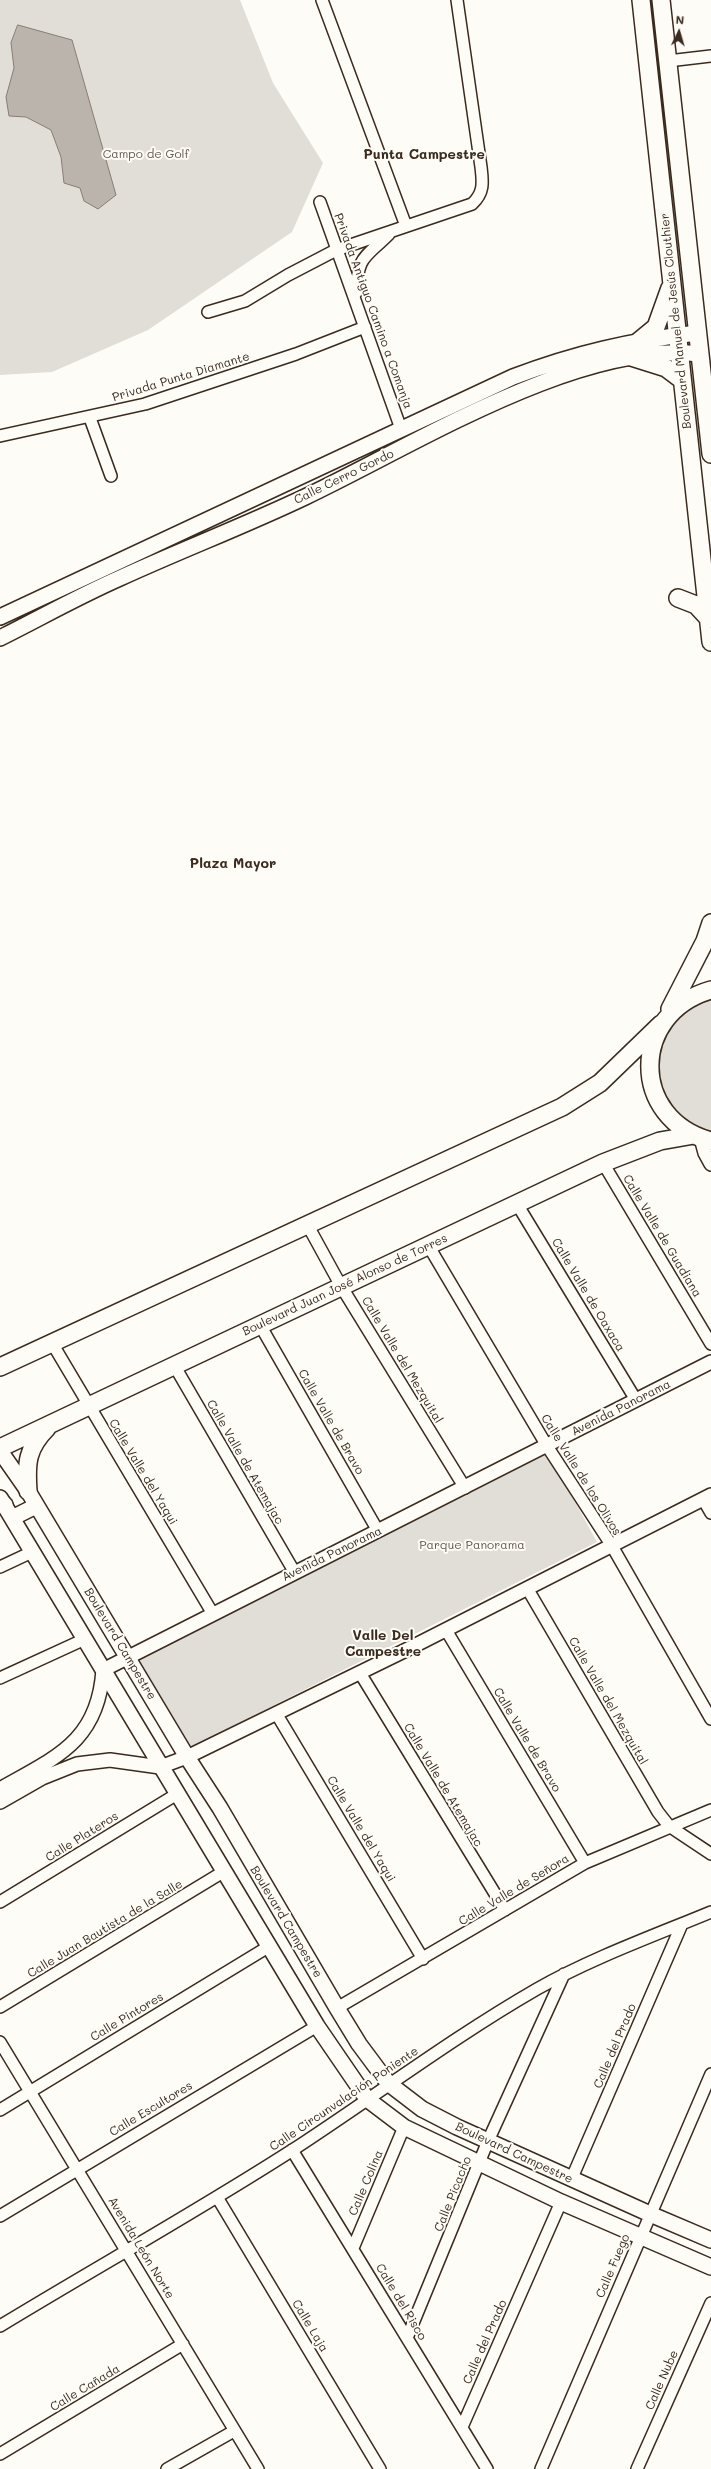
<!DOCTYPE html>
<html>
<head>
<meta charset="utf-8">
<style>
  body { margin:0 }
  #map { position:relative; width:711px; height:2469px; overflow:hidden; background:#fdfcf7; font-family:Mali,sans-serif }
  canvas { display:block }
  .north { position:absolute; left:659px; top:12px; width:40px; height:40px; -webkit-text-stroke:3px #fdfcf7; paint-order:stroke; rotate:5deg; font-size:11px; font-weight:700; line-height:16px; text-align:center; color:#3b2a1e }
  .north::after { content:''; display:block; margin:auto; width:14px; height:18px; background:#3b2a1e; clip-path:polygon(50% 0,100% 100%,50% 72%,0 100%) }
</style>
</head>
<body>
<div id="map">
<canvas width="711" height="2469"></canvas>
<div class="north">N</div>
</div>
<script>
const g = document.querySelector('canvas').getContext('2d');
g.lineJoin = 'round';
function fill(path, color) {
  g.fillStyle = color;
  g.fill(path, 'evenodd');
}
function strokePath(path, color, width, dash) {
  g.strokeStyle = color;
  g.lineWidth = width;
  g.lineCap = dash ? 'butt' : 'round';
  g.setLineDash(dash || []);
  g.stroke(path);
}
function label(font, color, halo, rows, align = 'center') {
  g.font = font + ' Mali,sans-serif';
  g.lineWidth = 4;
  g.setLineDash([]);
  g.textBaseline = 'middle';
  g.strokeStyle = halo;
  g.fillStyle = color;
  for (const [text, x, y, turn = 0] of rows) {
    g.save();
    g.translate(x, y);
    g.rotate((+turn || 0) * Math.PI / 180);
    g.textAlign = isNaN(turn) ? turn : align;
    if (halo) g.strokeText(text, 0, 0);
    g.fillText(text, 0, 0);
    g.restore();
  }
}
fill(new Path2D(`
  M0,0H240L273,83L323,163L292,232L148,330L52,372L0,375Z
  M711,998V1133L702,1132L674,1113L657,1077L658,1052L669,1027L681,1013Z
  M546,1449L597,1542L191,1747L136,1655Z`), '#e1ded7');
const water = new Path2D(`
  M18,25L72,40L116,195L98,209L84,201L80,188L64,183L61,157L51,130L26,117L9,116L6,97L14,68L11,43Z`);
fill(water, '#bbb4ad');
strokePath(water, '#887d74', 1);
const minor = new Path2D(`
  M322,0L406,226
  M668,61L711,56
  M320,202L401,429
  M356,293C358,255 364,259 389,234
  M208,312L245,301L288,275L336,250L472,204C484,193 483,183 481,167L457,0
  M90,418L111,476
  M0,436L145,404L296,354L365,327
  M603,1163L711,1344
  M517,1204L636,1400
  M307,1224L341,1286L465,1488
  M428,1245L547,1446L612,1546L711,1719
  M260,1325L378,1531
  M52,1343L213,1614
  M174,1365L295,1573
  M703,1499L711,1513
  M0,1567L32,1552
  M527,1588L658,1812L669,1826L711,1854
  M446,1630L585,1863
  M360,1673L505,1910
  M0,1678L85,1639
  M276,1713L423,1959
  M0,1902L177,1794
  M0,2007L223,1872
  M337,2008L585,1863L711,1810
  M0,2042L258,2469
  M0,2110L268,1947
  M292,2150L487,2469
  M571,2180L682,1924
  M217,2197L380,2469
  M0,2216L317,2026
  M353,2248L404,2127
  M0,2326C97,2267 196,2212 291,2151C374,2097 452,2038 537,1989C592,1958 653,1936 711,1912
  M407,2338L488,2141L564,1974
  M462,2427L561,2202
  M0,2454L183,2344
  M167,2469L234,2431
  M541,2469L711,2074
  M637,2469L711,2303`);
const tertiary = new Path2D(`
  M701,1138L705,1153L711,1164
  M0,1789C56,1757 98,1742 103,1670L711,1362
  M0,1802L42,1778L77,1764L110,1760L160,1767L187,1757L404,1651L711,1495`);
const secondary = new Path2D(`
  M0,617L513,377C576,353 630,341 697,333
  M0,638C40,618 79,596 120,578C181,550 244,526 305,497C413,446 579,340 699,354
  M0,1451L28,1491L187,1757L220,1808L337,2008L359,2044L388,2083L422,2109L457,2127L650,2214L711,2240
  M0,1498L317,2026L367,2099L404,2127L561,2202L711,2267
  M12,1518L36,1506`);
const primary = new Path2D(`
  M641,0L711,642
  M661,0L711,454
  M639,341L656,327L670,288
  M631,357L666,368L682,380
  M678,598L696,605L709,619
  M711,990C630,1013 629,1119 711,1141
  M670,1009L705,941L711,923
  M0,1367L562,1107L600,1083L661,1024
  M0,1448L603,1163L660,1141L694,1135
  M28,1491C26,1463 27,1448 47,1428
  M0,1502L4,1505`);
strokePath(minor, '#3b2a1e', 14);
strokePath(tertiary, '#3b2a1e', 16);
strokePath(secondary, '#3b2a1e', 18);
strokePath(primary, '#3b2a1e', 20);
strokePath(minor, '#fdfcf7', 11);
strokePath(tertiary, '#fdfcf7', 13);
strokePath(secondary, '#fdfcf7', 15);
strokePath(primary, '#fdfcf7', 17);
label('12px', '#64574c', '#fdfcf7', [
  ["Campo de Golf",146,154],
  ["Parque Panorama",472,1545]
]);
label('12px', '#3b2a1e', '#fdfcf7', [
  ["Privada Antiguo Camino a Comanja",373,311,70],
  ["Boulevard Manuel de Jesús Clouthier",676,321,-96],
  ["Privada Punta Diamante",181,377,-17],
  ["Calle Cerro Gordo",344,477,-26],
  ["Calle Valle de Guadiana",662,1236,59],
  ["Boulevard Juan José Alonso de Torres",345,1285,-25],
  ["Calle Valle de Oaxaca",588,1295,59],
  ["Calle Valle del Mezquital",402,1360,59],
  ["Avenida Panorama",621,1408,-27],
  ["Calle Valle de Bravo",331,1422,60],
  ["Calle Valle de Atemajac",245,1462,60],
  ["Calle Valle del Yaqui",143,1472,59],
  ["Calle Valle de los Olivos",581,1475,58],
  ["Avenida Panorama",332,1554,-26],
  ["Boulevard Campestre",120,1644,59],
  ["Calle Valle del Mezquital",608,1701,60],
  ["Calle Valle de Bravo",527,1740,59],
  ["Calle Valle de Atemajac",443,1785,59],
  ["Calle Valle del Yaqui",361,1829,59],
  ["Calle Plateros",82,1837,-32],
  ["Calle Valle de Señora",514,1890,-31],
  ["Boulevard Campestre",286,1922,59],
  ["Calle Juan Bautista de la Salle",105,1929,-31],
  ["Calle Pintores",127,2017,-31],
  ["Calle del Prado",615,2046,-67],
  ["Calle Circunvalación Poniente",344,2099,-34],
  ["Calle Escultores",151,2109,-31],
  ["Boulevard Campestre",514,2153,25],
  ["Calle Colina",366,2183,-67],
  ["Calle Picacho",453,2194,-68],
  ["Avenida León Norte",141,2248,59],
  ["Calle Fuego",613,2266,-67],
  ["Calle del Risco",401,2302,59],
  ["Calle Laja",310,2326,59],
  ["Calle del Prado",485,2342,-66],
  ["Calle Nube",662,2380,-66],
  ["Calle Cañada",85,2388,-31]
]);
label('bold 14px', '#3b2a1e', '#fdfcf7', [
  ["Punta Campestre",424,155],
  ["Plaza Mayor",233,864],
  ["Valle Del",383,1636],
  ["Campestre",383,1652]
]);
</script>
</body>
</html>
